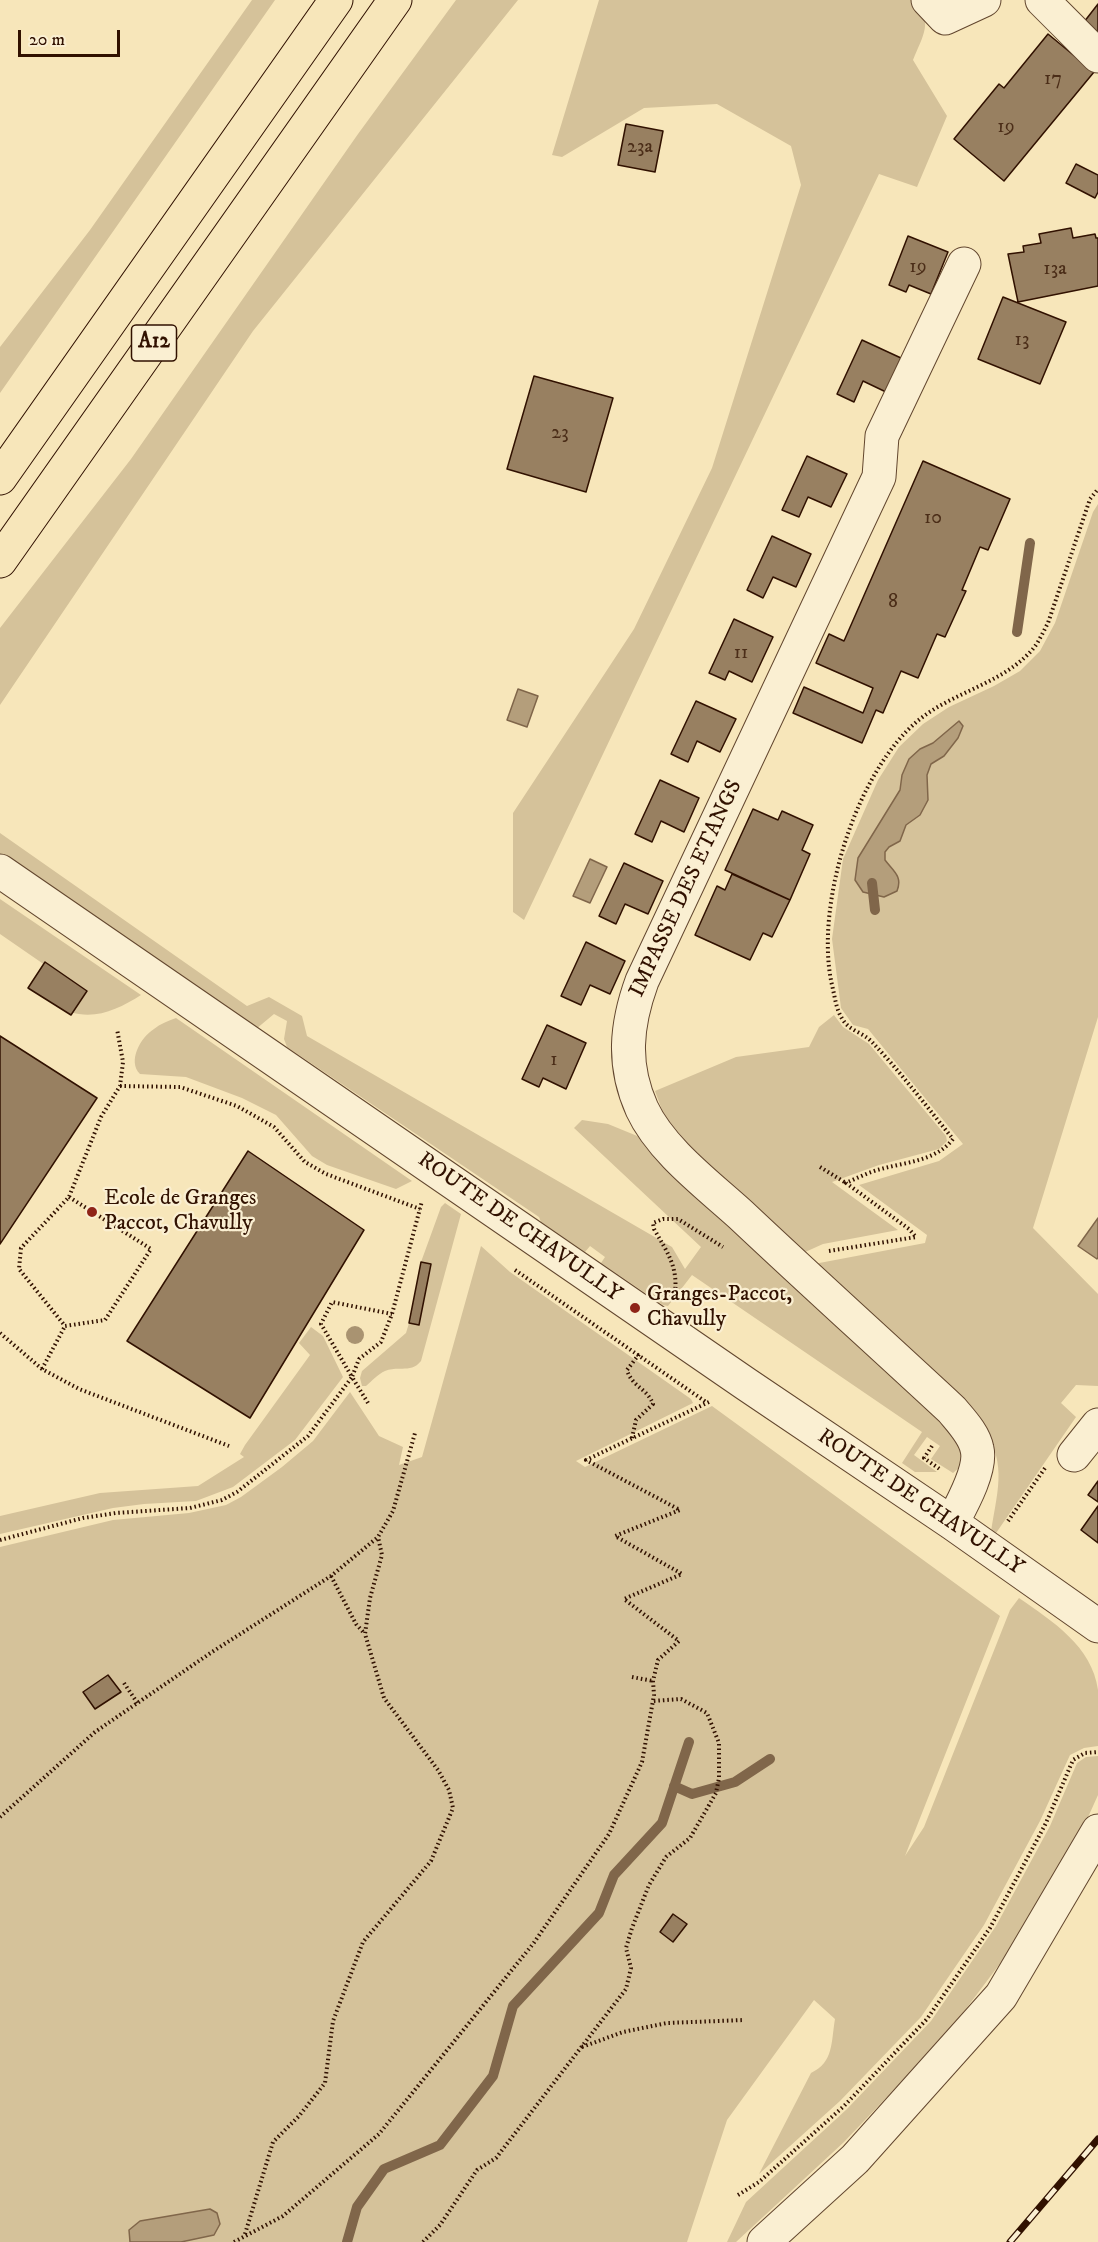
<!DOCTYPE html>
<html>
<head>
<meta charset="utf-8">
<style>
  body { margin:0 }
  #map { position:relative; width:1098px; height:2242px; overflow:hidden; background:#f7e6ba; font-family:"IM FELL DW Pica",serif }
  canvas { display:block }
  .scale { position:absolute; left:18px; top:30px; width:102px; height:27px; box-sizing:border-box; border:3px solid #311100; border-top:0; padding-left:8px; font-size:18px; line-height:21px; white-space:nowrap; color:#311100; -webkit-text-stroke:4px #faefd2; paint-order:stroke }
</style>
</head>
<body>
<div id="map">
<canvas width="1098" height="2242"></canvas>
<div class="scale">20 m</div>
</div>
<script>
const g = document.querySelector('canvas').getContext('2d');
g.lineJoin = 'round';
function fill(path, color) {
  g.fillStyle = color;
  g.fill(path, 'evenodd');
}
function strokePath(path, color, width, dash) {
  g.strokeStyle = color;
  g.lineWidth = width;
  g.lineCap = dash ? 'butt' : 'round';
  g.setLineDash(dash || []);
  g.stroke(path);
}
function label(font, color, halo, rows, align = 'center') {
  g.font = font + ' "IM FELL DW Pica",serif';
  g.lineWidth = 4.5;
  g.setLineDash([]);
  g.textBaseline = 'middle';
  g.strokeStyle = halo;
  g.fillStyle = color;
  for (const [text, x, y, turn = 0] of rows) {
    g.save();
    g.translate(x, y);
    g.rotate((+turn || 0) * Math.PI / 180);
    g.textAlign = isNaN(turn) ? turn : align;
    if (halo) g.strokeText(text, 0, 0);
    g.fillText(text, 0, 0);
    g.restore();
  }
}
fill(new Path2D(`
  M252,0H275L0,393V347L90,230Z
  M456,0H518L253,331L0,705V628L131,459L358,134Z
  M599,0H914C934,22 923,35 913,60L947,116L917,187L879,174L524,920L513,912V813L634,629L712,468L801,185L791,146L717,104L644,108L562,157L552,155Z
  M1098,504V1017L1033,1228L1098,1294V1386L1076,1385L1061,1403L1076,1417L994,1536L991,1532L992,1525C1001,1476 1005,1458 976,1415L814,1264L925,1243L927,1235L859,1185L939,1161L963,1144L868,1029L853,1025L841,1008L832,939L843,859L878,780L899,747L923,724L949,707L994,686L1020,671L1040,651L1055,623L1093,512Z
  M0,833L247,1006L269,997L302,1016L307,1036L672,1247L685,1269L701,1247L574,1128L582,1120L608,1124L647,1140L963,1440L960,1467L953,1473L931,1459L940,1446L927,1437L914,1455L937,1472H915L902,1463L922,1432L692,1275L668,1306L663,1305L601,1263L605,1257L590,1246L585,1252L541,1222L539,1217L287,1047L284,1039L287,1021L274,1014L256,1029L0,855Z
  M0,899L141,995C119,1009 96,1020 70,1012L84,992L0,934Z
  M834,1015L843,1027L869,1044L946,1136L947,1141L939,1149L879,1165L832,1182L898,1230L823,1244L803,1253L681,1140L665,1118L655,1091L736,1057L809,1047L819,1027Z
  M176,1018L412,1181L396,1189L327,1165L312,1156L276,1115L242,1098L186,1077L140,1074C127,1061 141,1037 154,1029C160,1024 168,1021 176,1018Z
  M445,1203L461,1214L421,1361C411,1374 398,1365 385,1371C378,1374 372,1381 366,1386H362L360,1378L362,1371L406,1333L409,1323L419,1325L431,1264L421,1262L441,1207Z
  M481,1246L510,1272L691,1399L693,1403L576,1461L585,1467L712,1406L1000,1616L905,1856L924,1827L1010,1610L1019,1598C1052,1621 1092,1646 1098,1690C1098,1708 1098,1728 1098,1746L1084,1748L1070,1755L1040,1821L984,1925L921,2017L840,2101L759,2174L811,2073C834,2062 831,2042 835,2019L814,2000L727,2120L687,2242H0V1547L113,1520L189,1513L226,1505L241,1497L282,1467L313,1441L350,1392L379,1436L403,1447L399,1465L422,1457Z
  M311,1327L323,1336L343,1377L295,1440L233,1487L196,1501L144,1504L113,1508L0,1534V1516L100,1493L198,1486L244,1457L240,1454L245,1445L310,1355L299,1343Z
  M1098,1756V1795L1080,1835L1017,1941L947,2034L844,2142L736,2242H727L746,2202L847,2109L931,2021L996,1926L1050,1826L1077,1763L1086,1757Z`), '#d5c29a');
const water = new Path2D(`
  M518,689L538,696L527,727L507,720Z
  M959,721L963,726L958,738L944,756L931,764L927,775L928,800L920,815L906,825L900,841L889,847L885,852V860C893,871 903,876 897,891L884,897L863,892L855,880L858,858L900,790L902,775L909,759L920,749L933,743Z
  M590,859L607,867L590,903L573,896Z
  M1098,1218V1257L1097,1259L1078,1246Z
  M210,2209L217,2213L220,2224L214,2235L181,2242H130L129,2230L140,2221Z`);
fill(water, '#b49e7b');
strokePath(water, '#80664a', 1.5);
strokePath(new Path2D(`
  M1017,632L1030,543
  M872,883L875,910
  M674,1786L692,1794L735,1782L770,1759
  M347,2242L357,2207L384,2169L440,2145L493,2076L513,2006L599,1913L614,1875L662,1823L689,1742`), '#80664a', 10);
const building = new Path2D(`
  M1098,4V33L1084,22Z
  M1048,34L1094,72L1004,181L954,139L999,84L1004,88Z
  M626,124L663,131L655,172L618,165Z
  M1076,164L1098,175V192L1095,198L1066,183Z
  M1071,228L1073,238L1095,234L1096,238H1098V286L1018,302L1008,254L1024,252L1023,246L1041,243L1039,234Z
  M908,236L948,252L931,294L909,285L906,292L889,285Z
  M1003,297L1066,322L1040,384L978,359Z
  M862,340L901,358L886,392L863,381L854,402L837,394Z
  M534,376L613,398L586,492L507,469Z
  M807,456L847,474L831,507L808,497L799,517L782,510Z
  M923,461L1010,499L988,550L980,547L962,590L966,591L945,637L937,634L918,678L901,671L883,713L876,710L862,743L793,713L804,687L863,713L873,688L816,663L829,634L844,641Z
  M772,536L811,554L796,587L773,577L763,598L747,590Z
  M734,619L773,637L752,682L729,671L725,680L709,673Z
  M696,701L736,719L720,752L697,741L688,762L671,754Z
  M660,780L699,798L684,832L661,821L652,842L635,834Z
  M753,809L778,820L782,811L813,825L802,850L810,854L790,900L725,870Z
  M624,863L663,881L648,914L625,904L616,924L599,916Z
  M732,874L790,900L772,937L763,933L750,960L695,935L717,886L725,890Z
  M586,942L625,961L610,994L590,985L581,1005L561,996Z
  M45,962L87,991L71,1015L28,988Z
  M547,1025L586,1043L566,1089L543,1078L539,1087L522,1079Z
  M0,1036L97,1098L0,1244Z
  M248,1151L364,1230L250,1418L127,1341Z
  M421,1262L431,1264L419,1325L409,1323Z
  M1098,1481V1502L1088,1495Z
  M1098,1506V1543L1081,1530Z
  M108,1675L121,1692L95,1709L83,1692Z
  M673,1914L687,1924L673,1942L660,1932Z`);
fill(building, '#988061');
strokePath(building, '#311100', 1.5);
const minor = new Path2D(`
  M928,0L945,18L984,0
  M1042,0L1098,56
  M0,871L746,1384L952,1523L1098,1626
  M1074,1455L1098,1425
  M952,1523C961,1506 982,1469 977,1449C974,1434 961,1421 952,1410C882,1345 811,1281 741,1215C708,1185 661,1150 642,1109C622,1065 626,1025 642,981L879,477L882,436L964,264`);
const tertiary = new Path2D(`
  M764,2242L855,2159L1001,1996L1098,1831`);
const motorway = new Path2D(`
  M0,478L336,0
  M0,561L395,0`);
strokePath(minor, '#62462e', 35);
strokePath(tertiary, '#62462e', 35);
strokePath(motorway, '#311100', 35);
strokePath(new Path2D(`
  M120,1086L180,1087L237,1106L274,1127L305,1162L326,1174L420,1209
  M820,1167L846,1183
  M69,1197L151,1249L105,1320L65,1326L19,1269L21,1248L69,1197L101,1117L120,1086L123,1062L117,1029
  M829,1251L916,1237L909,1229L846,1183C857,1178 869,1172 881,1169C906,1162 936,1161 953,1139C928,1108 899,1070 871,1041C862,1032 850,1031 843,1020C836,1010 835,997 832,985C814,906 856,770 920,719C954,692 1003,683 1032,650C1039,642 1043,632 1048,623L1090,499L1098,489
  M515,1270L706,1402
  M675,1293C678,1266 667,1252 654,1229L653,1223L663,1219H678L723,1247
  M0,1333L42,1369L79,1389L229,1446
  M42,1369L65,1326
  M368,1403L352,1377L359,1359L381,1342L392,1314L422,1201
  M632,1438L636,1420L653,1404C647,1388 632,1387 627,1370L640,1353
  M932,1446L924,1458L941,1470
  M1008,1521L1045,1468
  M0,1540L83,1518L116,1513L190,1508L222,1500L237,1492L308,1436L352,1377L321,1324L332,1302L392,1314
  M331,1576L356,1624L364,1633
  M632,1677L653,1681
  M124,1683L138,1704
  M0,1817L95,1732L212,1652L331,1576L378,1537L393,1511L415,1433
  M582,2047L623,2032L667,2023L744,2020
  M738,2195L759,2182L844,2106L927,2019L990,1928L1046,1823L1073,1760L1085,1753L1098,1752
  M245,2234L273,2142L299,2116L325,2083L333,2021L363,1942L431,1861L453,1808L449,1790L438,1770L384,1698L365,1634L370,1598L382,1555L378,1537
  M234,2242L283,2216L379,2134L533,1944L609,1834L642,1762L654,1695L653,1681L658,1660L679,1641L624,1599L682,1574L615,1536L680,1510L586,1460L711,1401
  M423,2242L440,2225L477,2170L496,2158L626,1989L631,1968L626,1948L632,1928L649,1885L666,1857L690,1838L716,1793L719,1778V1743L707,1713L681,1699L653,1701`), '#311100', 4, [1.5, 3]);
strokePath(minor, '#faefd2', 33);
strokePath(tertiary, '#faefd2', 33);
strokePath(motorway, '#f7e6ba', 33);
const rail = new Path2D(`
  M1010,2242L1098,2139`);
strokePath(rail, '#311100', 7);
strokePath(rail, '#faefd2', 4.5, [14]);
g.fillStyle = '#a99371';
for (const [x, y] of [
  [355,1335]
]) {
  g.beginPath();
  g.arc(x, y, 9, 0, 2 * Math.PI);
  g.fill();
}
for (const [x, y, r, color] of [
  [92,1212,6,"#8f2418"],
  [635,1308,6,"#8f2418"]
]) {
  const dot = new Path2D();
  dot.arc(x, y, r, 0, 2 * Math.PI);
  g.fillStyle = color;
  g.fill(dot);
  strokePath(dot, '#faefd2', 2);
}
label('20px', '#4b2d18', null, [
  ["17",1053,80],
  ["19",1006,128],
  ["23a",640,148],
  ["19",918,268],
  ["13a",1055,270],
  ["13",1022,341],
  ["23",560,434],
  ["10",933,519],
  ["8",893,603],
  ["11",741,654],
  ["1",554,1061]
]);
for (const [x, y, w] of [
  [154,343,45]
]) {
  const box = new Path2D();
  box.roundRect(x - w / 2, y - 18, w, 36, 4.5);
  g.fillStyle = '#faefd2';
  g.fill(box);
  strokePath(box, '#311100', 1.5);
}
label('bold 21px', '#311100', null, [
  ["A12",154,343]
]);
label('22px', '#311100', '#faefd2', [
  ["IMPASSE DES ETANGS",687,889,-65],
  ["ROUTE DE CHAVULLY",519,1228,35],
  ["ROUTE DE CHAVULLY",920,1503,34]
]);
label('22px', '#311100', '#faefd2', [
  ["Ecole de Granges",104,1199],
  ["Paccot, Chavully",104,1224],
  ["Granges-Paccot,",647,1295],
  ["Chavully",647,1320]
], 'left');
</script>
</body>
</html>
